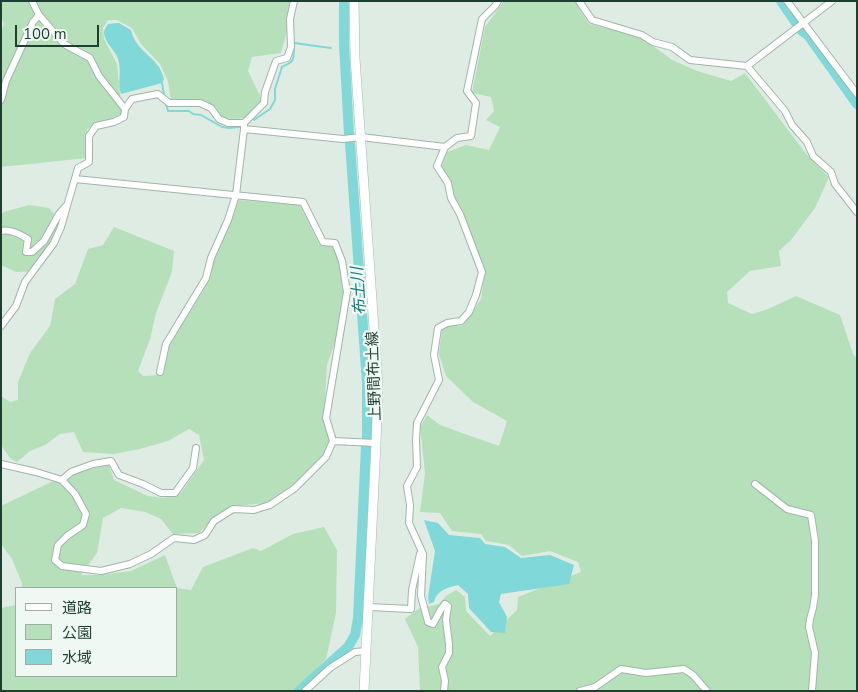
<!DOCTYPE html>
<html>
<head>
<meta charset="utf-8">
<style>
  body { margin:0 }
  #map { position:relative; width:858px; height:692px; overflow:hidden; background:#dfece4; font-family:"Nunito Sans","Noto Sans JP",sans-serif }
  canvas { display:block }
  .frame { position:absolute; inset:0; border:2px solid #1e3e31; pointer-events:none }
  .legend { position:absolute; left:15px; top:587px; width:162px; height:90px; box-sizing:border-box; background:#f0f8f3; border:1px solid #9caea5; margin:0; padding:6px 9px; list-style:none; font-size:15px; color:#1e3e31 }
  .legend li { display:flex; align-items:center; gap:10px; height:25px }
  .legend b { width:25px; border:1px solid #9caea5 }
  .scale { position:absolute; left:15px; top:25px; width:84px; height:22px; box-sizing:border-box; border:2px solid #1e3e31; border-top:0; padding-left:6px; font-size:15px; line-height:18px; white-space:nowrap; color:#1e3e31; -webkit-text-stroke:4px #f0f8f3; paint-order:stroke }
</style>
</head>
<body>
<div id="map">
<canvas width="858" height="692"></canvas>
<div class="frame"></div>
<ul class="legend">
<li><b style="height:6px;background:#fff"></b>道路</li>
<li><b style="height:14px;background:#b5e0ba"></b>公園</li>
<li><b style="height:14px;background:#80d8d8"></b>水域</li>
</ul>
<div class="scale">100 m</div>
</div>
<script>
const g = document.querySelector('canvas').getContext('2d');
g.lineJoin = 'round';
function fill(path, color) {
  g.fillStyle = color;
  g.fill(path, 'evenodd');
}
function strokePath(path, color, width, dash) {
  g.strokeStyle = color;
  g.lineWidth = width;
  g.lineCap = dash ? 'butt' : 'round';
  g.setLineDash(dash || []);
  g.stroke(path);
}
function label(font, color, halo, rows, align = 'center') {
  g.font = font + ' "Nunito Sans","Noto Sans JP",sans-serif';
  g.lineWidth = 4.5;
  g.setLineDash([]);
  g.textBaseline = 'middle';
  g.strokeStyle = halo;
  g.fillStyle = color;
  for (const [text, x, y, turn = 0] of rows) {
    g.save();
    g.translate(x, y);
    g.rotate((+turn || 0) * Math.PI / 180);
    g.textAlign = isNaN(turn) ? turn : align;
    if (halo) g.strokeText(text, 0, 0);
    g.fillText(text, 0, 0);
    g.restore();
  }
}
fill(new Path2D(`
  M1,1H291L288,27L281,53L252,57L248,71L262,100L245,118C222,121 220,116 205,101H171L168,81L160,64L141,44L132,28L117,20H108L103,28L104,39L117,64L122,114L87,129V158L1,167V32L4,24L1,16Z
  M504,1H575L589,24L641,37L672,60L697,71L731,81L745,73L807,155L829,177L815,208L791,240L779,251L781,266L750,271L727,292L728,303L752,314L768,309L796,296L840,315L853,354L857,359V691H420L418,647L405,619L418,609L439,604L446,596L456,590L465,597L466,611L490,636L517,610L518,597L581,572L578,562L550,551L522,556L509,545L486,541L481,534L452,531L440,513L420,512L425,473L420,427L427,415L440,425L499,446L507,421L473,402L446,376L439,354L442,330L449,325L462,326L481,299L485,271L463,211L454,196L452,183L441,167L447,152L466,145L489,150L500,127L486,120L494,111L491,97L472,93L485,27Z
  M238,200L300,205L319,244L333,247L339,261L344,294L339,330L327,365L324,420L330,441L321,459L296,483L270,503L231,506L215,516L199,533L173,534L161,519L145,512L121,508L103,518L97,553L81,575H99L131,571L165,555L177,588L191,590L203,567L253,548L261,551L293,534L324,527L337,550L336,613L326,659L295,691H1V608L16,605V676H176V588H22V583L12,559L1,544V506L70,473L109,465L114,480L148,496L164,498L180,494L204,460L199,435L189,429L168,441L140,449L114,454L83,452L74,432L60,434L45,445L30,451L17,462L10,458L1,445V396L10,402L18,400V382L30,353L50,326L55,299L75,284L88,249L103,245L114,227L174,251L172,272L156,313L150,339L138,371L143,376L162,375L169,345L206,286L211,266Z
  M29,205L49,208L59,220L51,250L37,271L16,272L1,265V214L4,212Z`), '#b5e0ba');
fill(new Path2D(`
  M119,23L131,30C135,48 150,54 159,67C161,71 163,75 164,79L162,83L121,94C117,84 122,70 118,59C115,50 103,41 104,31C105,28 107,26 108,24Z
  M424,520L438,523L449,535L480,538L485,544L505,547L521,558L550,555L574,565L569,584L501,594L499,602L507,617L505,633L491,632L469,608L468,594L458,585C447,588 437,590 434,602L429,604L428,597L435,551Z`), '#80d8d8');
strokePath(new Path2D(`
  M294,43L331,48
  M162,83L164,95
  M166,104L168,111H189L193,114L201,115L222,127L229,128L240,127
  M254,120L270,109L275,100V89L282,67C293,62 294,61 294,49`), '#80d8d8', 2);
strokePath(new Path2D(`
  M344,1V44L349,134
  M781,1L796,23
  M802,31L808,35L857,104
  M350,143L367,384V440
  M299,691L348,647L355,635L358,618L366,446`), '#80d8d8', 10);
const street = new Path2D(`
  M32,1L39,15L64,44L90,58L99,76L125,109
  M579,1L592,20L642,35L653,42L672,47L690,60L747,66L832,1
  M787,1L857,94
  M747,66L785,111L792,125L807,142L813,156L831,172L835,184L857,212
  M1,100L6,81L33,22L39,15
  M244,129L343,139L361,137L445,147
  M1,231C11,229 19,234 28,239L26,252H32L44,241L59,214L66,206
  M1,326L16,306L25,282L54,243L61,227L78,168L89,162V136L96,126L114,122L124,117L125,109L132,99L158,94L169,103H200L211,108L219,119L228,123H244L264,103L265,92L276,61L287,58L291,47L290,19L294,1
  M160,372L166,344L206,278L211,258L228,220L236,195L244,129V123
  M333,441L376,443
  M1,464L36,472L62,480L75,494L86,514L83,525L67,536L58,545L55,560L62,566L101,571L130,564L151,554L174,538L194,540L205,535L214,521L233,509L254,510L270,505L295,488L326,457L333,441L326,418L347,292L342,261L335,243L323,242L303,202L75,179
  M62,480L71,472L93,464L111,461L119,475L143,484L161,493H175L193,468L196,448
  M755,484L787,509L811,515L815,541V595L813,608L810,619L809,627L815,653L812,691
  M369,607L411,609L412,590L420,554
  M305,691L330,668L355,652L366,651
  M444,691L445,681L442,667L449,653V644L446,620L448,606L445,604L441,609L433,624L428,622L421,596L423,554L409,523L410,505L407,486L417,467L416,440L417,423L439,380L434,355L438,328L447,323L461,321L469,312L476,295L482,272L460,214L451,198L448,183L437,166L445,147L457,138L471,136L476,103L467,91L482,19L495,6L498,1
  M580,691L595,687L621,669L646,673L684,669L693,675L707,691`);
const secondary = new Path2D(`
  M354,1L355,58L378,386L376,443L364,691`);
strokePath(street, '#a1b4ab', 8);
strokePath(secondary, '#9fbcae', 10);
strokePath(street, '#fff', 6);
strokePath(secondary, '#fff', 9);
label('15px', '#1e3e31', '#f0f8f3', [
  ["上野間布土線",375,376,-92]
]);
label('italic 16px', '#117a7b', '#f0f8f3', [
  ["布土川",360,291,-94]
]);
</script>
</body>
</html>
